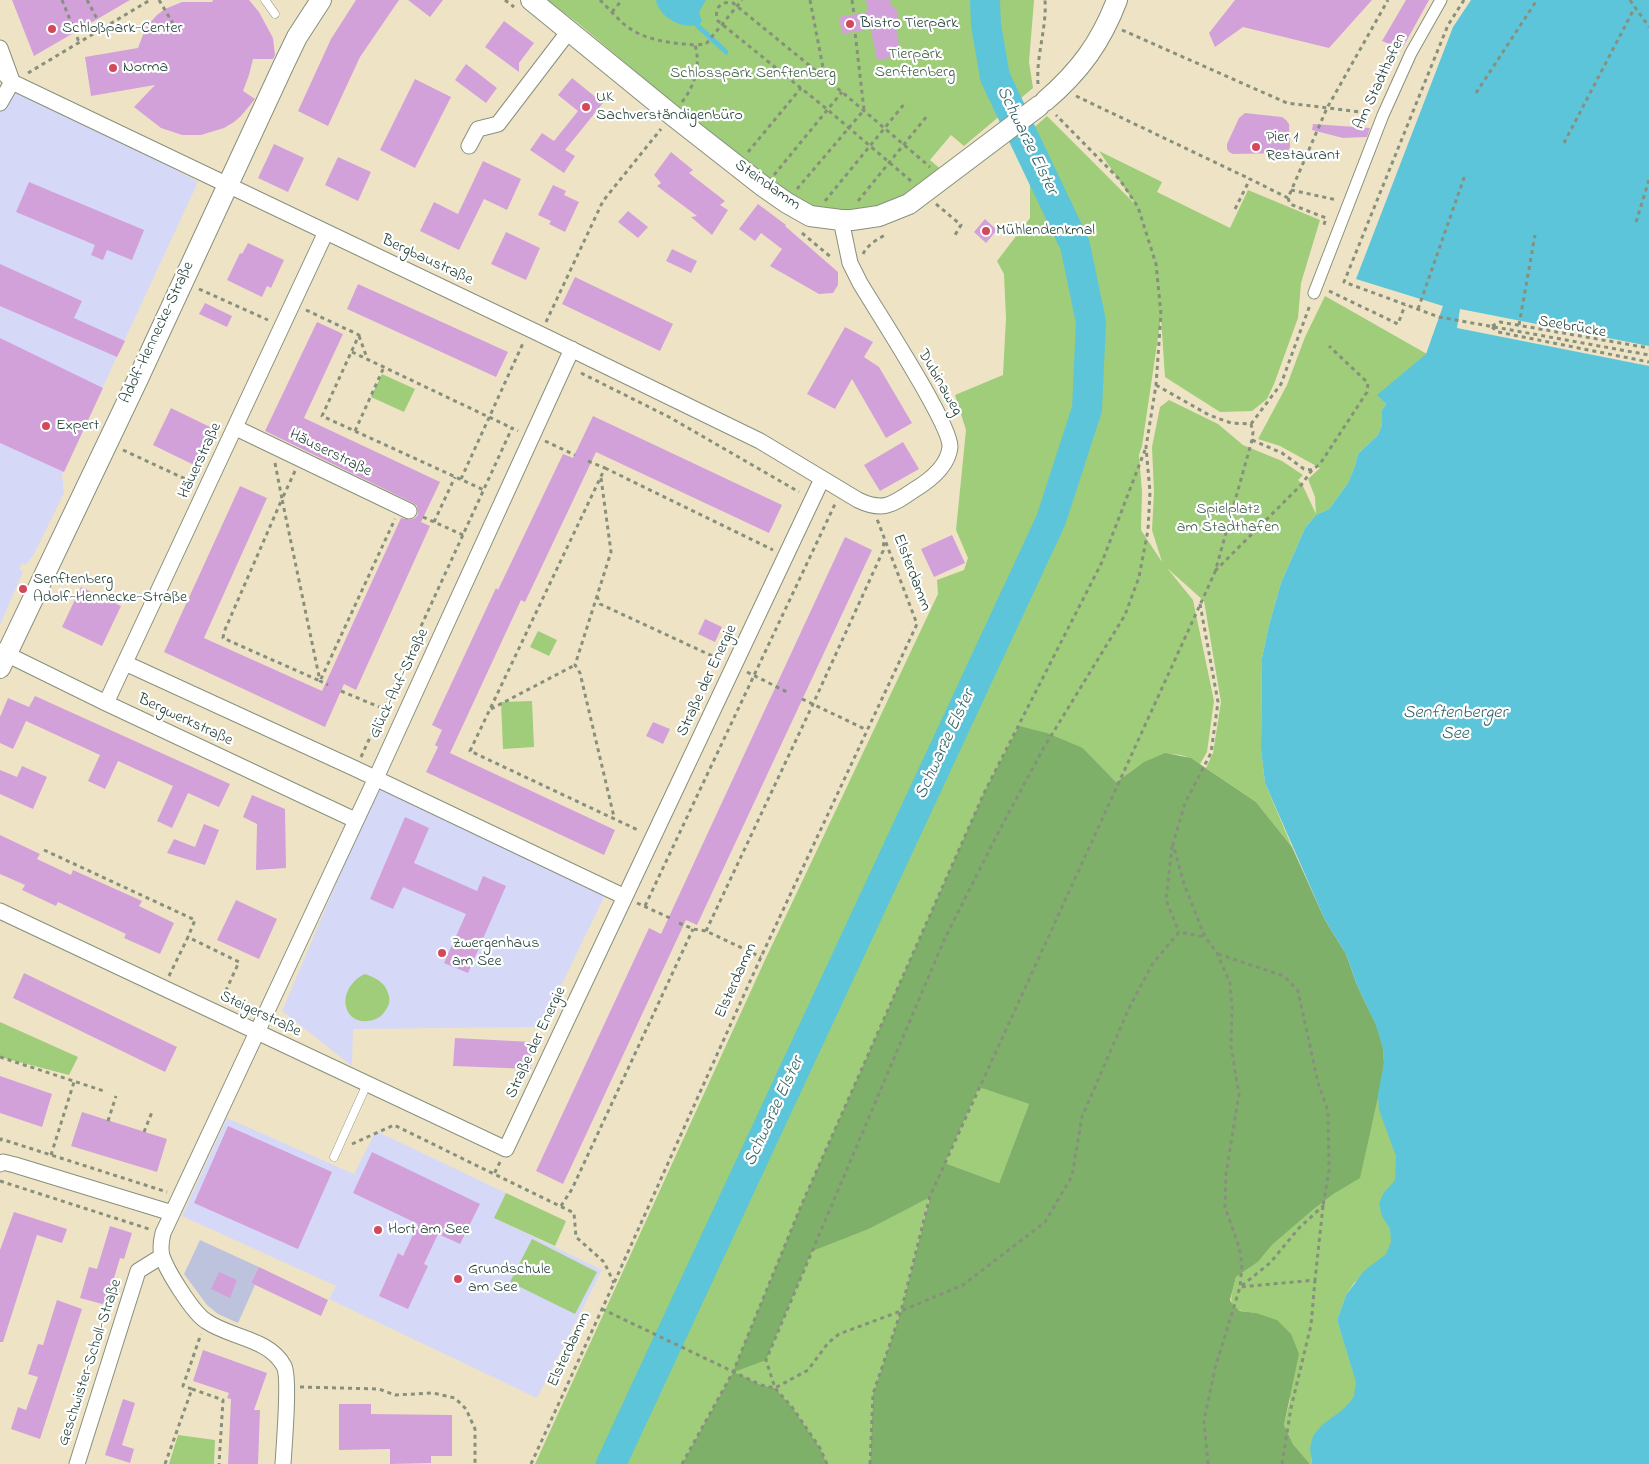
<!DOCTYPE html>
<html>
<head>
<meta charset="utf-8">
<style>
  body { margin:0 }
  canvas { display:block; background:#efe3c5 }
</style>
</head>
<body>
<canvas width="1649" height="1464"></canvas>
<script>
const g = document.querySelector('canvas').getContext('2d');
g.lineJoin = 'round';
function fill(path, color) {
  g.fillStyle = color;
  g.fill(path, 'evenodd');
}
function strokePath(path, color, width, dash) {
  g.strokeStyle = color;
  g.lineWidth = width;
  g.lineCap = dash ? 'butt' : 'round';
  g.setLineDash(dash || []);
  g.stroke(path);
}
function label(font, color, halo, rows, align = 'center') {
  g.font = font + ' "Indie Flower",sans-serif';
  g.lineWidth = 4.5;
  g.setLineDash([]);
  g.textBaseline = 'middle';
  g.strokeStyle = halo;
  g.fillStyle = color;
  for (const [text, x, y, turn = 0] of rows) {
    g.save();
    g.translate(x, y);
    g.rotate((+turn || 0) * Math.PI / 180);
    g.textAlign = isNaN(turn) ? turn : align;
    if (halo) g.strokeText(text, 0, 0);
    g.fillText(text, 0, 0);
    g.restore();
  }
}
fill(new Path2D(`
  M13,90L131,146L198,182L62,475L64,493L34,554L26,565L22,563L19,569L23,572L0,625V112Z
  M378,785L605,895L541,1027L353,1029L352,1066L282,1011Z
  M227,1118L354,1174L376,1131L506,1193L495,1218L602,1270L537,1398L329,1299L336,1286L182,1216Z`), '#d6d8f8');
fill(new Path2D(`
  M200,1240L259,1267L251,1283L255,1285L238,1323L218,1314L207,1305L184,1274Z`), '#bec3dd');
fill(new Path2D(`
  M547,0H1034L1029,62L1033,88L964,146L951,135L930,160L944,172L885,207L840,213L816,209L785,193L699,125L579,24Z
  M1047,116L1136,205L1099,151L1162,182L1157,192L1230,228L1248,190L1320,220L1301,283L1298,318L1274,384L1267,399L1252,411L1220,412L1165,377L1161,317L1142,446L1139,455L1142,492L1141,530L1162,562L1152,530L1154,492L1152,447L1160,407L1169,400L1218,424L1243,445L1282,461L1303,475L1298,480L1302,484L1316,514L1315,497L1308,479L1320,468L1280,446L1258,439L1287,385L1305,337L1325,296L1427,354L1378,395L1386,404L1382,410V425L1378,435L1358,454L1355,466L1348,483L1329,509L1316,515L1305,528L1281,583L1269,625L1262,658L1261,749L1265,783L1292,847L1256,802L1206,768L1213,753L1221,702L1204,601L1167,568L1193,600L1214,701L1207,752L1200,764C1168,741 1142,763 1116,782L1083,748L1019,727L766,1360L812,1250L869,1229L930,1196L901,1311L873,1394L870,1464H827L820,1448L792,1407L775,1388L761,1385L733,1372L682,1464H535L765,960L938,594L937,580L964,570L968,558L956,530L966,430L955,395L1003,375L1006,318L1004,274L997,261L1030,218V180L1012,147Z
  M382,374L415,389L404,412L371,397Z
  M538,631L557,640L549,656L530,647Z
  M532,701L534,747L503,749L501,702Z
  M1395,958L1380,1110L1434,1213L1354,1283L1346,1295L1337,1320L1353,1371L1374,1378L1311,1458L1312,1464H1310L1293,1444L1284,1425L1290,1399L1256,1313C1226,1310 1229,1304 1236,1277L1258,1262L1272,1245L1314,1209L1335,1193L1378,1094L1384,1063L1383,1048L1364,998L1357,985Z
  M365,974C374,977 385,982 388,993C391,1000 389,1006 385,1011C379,1022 360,1025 351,1016C338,1001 350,980 365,974Z
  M0,1022L78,1057L69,1075L0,1057Z
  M979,1086L1029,1104L999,1183L945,1163Z
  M506,1193L566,1221L555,1246L494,1218Z
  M532,1239L597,1272L575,1314L510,1282Z
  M178,1435L215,1440L214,1464H169Z`), '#9fcd7a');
fill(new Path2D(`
  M1019,726L1047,733L1083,748L1116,782L1144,762L1165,753L1191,758L1256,802L1292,847L1325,920L1346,954L1357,985L1376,1025L1383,1048L1384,1063L1382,1079L1360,1178L1335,1193L1314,1209L1272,1245L1258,1262L1236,1277L1230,1300L1233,1305L1240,1311L1256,1313L1277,1320L1291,1334L1299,1354L1284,1425L1293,1444L1310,1464H870L873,1394L901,1311L930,1197L869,1229L812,1251L766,1360L734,1372L761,1385L775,1388L792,1407L820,1448L827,1464H682L733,1372L801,1206L985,791ZM979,1087L1029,1104L999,1183L945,1163Z`), '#7fb06a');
fill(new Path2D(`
  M656,0H706L699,12L702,22C687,33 659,18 656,0Z
  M1471,0H1649V1464H1312L1310,1448L1313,1436L1322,1425L1341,1411L1351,1401L1354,1396L1356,1382L1337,1320L1346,1295L1364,1271L1386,1254L1391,1242L1390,1229L1382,1216L1379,1204L1383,1194L1395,1180L1396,1156L1379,1110L1378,1094L1384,1063L1383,1048L1376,1025L1357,985L1346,954L1325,920L1265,783L1261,749L1262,658L1269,625L1281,583L1305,528L1316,515L1329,509L1348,483L1355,466L1358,454L1378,435L1382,425V410L1386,404L1377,395L1426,354L1443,306L1356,279L1453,27Z`), '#5dc5da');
fill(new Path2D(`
  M1460,309L1649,346V366L1457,328Z`), '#efe3c5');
strokePath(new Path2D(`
  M697,25L726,52`), '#5dc5da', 5);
strokePath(new Path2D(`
  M611,1464L1051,520L1087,409L1091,322L1075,245L995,77L986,25L985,0`), '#5dc5da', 30);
fill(new Path2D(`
  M12,0H130L34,56Z
  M213,0H249L259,12L273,38L275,55L273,59H253L249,75L243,91L255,99L241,116L234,122L224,128L201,135H182L161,128L134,107L155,85L91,96L85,57L138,48L146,27L157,15L165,9L182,2H212Z
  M356,0H399L360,57L328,126L298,111L331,39Z
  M408,0H443L430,17Z
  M866,0H890L892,8L896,7L899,23H895L901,56L877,60L871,29L842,34L839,17L868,12Z
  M1235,0H1372L1329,48L1243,27L1215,47L1209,33Z
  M1406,0H1429L1402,49L1382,41Z
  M504,21L534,43L519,63V72L485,47Z
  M466,64L497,88L486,103L455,80Z
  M572,78L603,103L565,150L575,156L564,173L530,150L542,133L554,141L578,111L558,95Z
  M415,79L451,97L415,168L380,150Z
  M1245,113L1282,117L1286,120L1289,124L1290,147L1288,151L1284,153L1233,154L1229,152L1227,149V144L1239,118Z
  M1313,124L1370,128L1367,137L1343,138L1312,130Z
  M274,144L304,158L288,192L258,178Z
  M671,152L693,170L689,173L725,201L720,205L728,210L712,235L691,217L697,216L657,186L661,183L654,175Z
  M338,157L371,172L358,201L325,185Z
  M483,161L521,179L507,210L484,199L459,250L420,231L434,202L458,214Z
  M29,182L144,230L132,260L107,250L103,260L91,255L95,245L16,212Z
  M553,185L566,191L564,195L579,202L565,232L549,224L551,221L538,215Z
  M758,204L786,225L785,226L838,272V285L833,293L819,294L770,266L782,249L761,233L755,241L739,229Z
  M628,211L648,227L638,238L618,222Z
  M985,219L997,230L986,243L974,232Z
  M506,232L540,248L526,280L491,264Z
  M248,243L284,260L271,288L267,286L262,297L227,280L240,253L242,254Z
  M672,249L697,261L691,273L666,261Z
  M0,264L82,301L74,318L125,341L117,357L0,306Z
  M575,277L673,324L660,351L562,304Z
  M358,284L508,352L496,377L347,309Z
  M205,303L232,316L227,327L199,314Z
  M317,322L343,334L304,418L440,482L421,522L430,526L356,690L344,684L325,727L164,652L240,486L267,498L204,638L322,691L401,518L410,520L415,518L418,515L417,506L413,503L265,431Z
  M845,327L873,342L864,357L879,367L912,423L886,438L852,379L835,409L807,394Z
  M0,338L103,388L64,472L0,443Z
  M171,408L212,428L194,465L153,445Z
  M593,416L782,505L769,533L596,452L525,602L521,600L450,753L615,830L604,855L426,772L438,747L435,745L442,730L432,725L496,588L498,590L563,454L573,458Z
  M903,442L919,469L880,491L864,465Z
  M952,535L965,563L934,577L921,549Z
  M845,537L872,550L697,925L686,920L563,1184L536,1171L649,928L661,934Z
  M81,587L121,606L102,646L62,627Z
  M705,619L722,627L715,642L698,634Z
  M35,696L230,784L219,807L188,793L172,828L157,821L173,786L118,761L105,789L88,781L100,755L26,721L13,749L0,743V717L8,698L29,707Z
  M653,722L670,729L663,744L646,736Z
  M22,766L47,777L33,809L0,794V770L17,777Z
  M252,795L285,809L286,868L256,870L257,824L243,817Z
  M405,817L429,828L414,863L477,891L483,876L506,886L468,973L444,963L466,914L403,887L393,909L370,899Z
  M204,824L219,830L205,865L167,853L174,839L195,847Z
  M0,835L40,854L37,859L71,875L73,870L142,901L139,906L174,923L160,954L124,938L126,934L58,902L56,906L22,890L25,885L0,874Z
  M236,900L277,919L259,959L217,940Z
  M24,973L177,1047L165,1072L13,998Z
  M455,1038L532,1042L531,1069L453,1066Z
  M0,1076L52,1094L42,1127L0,1113Z
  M82,1112L167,1139L157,1172L71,1146Z
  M228,1126L332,1172L298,1249L194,1203Z
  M372,1152L480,1204L460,1244L438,1234L424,1264L428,1266L408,1309L379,1296L398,1253L403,1256L418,1224L353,1193Z
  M14,1212L67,1229L62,1243L37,1235L3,1342H0V1250Z
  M110,1226L132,1233L124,1259L120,1258L106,1305L80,1298L89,1267L97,1269Z
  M259,1267L328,1300L321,1316L251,1283Z
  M219,1272L237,1280L230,1298L211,1289Z
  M57,1300L82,1309L40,1439L11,1429L18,1407L26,1410L38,1377L28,1374L38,1344L43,1345Z
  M203,1350L267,1373L254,1410H260L258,1464H228L231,1399L227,1398L229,1393L193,1381Z
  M123,1399L135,1403L122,1445L134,1449L130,1463L105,1455Z
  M339,1404H371V1414L452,1415V1456H431V1463L390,1464V1449L339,1450Z`), '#d3a1da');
const service = new Path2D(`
  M265,0L275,14
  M334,1157L367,1084`);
const pedestrian = new Path2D(`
  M1314,293L1383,115L1411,53L1441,0`);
const minor = new Path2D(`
  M0,48L11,78
  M0,69L12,82L540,334L760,441L858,500C883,512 892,505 914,490C929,481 948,467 950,447C951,424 876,310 860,283L850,263L841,220
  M0,103L12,82
  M469,146L478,129L498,124L569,31
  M236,428L409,511
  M0,651L106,703L355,820
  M125,663L356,769L625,897
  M106,703L326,232
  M0,911L506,1149L822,479
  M0,1164L3,1162L15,1165L172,1213
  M77,1464L138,1271L162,1256
  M283,1464C284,1447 290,1377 284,1366C269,1338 230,1338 206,1321C193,1313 167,1271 162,1256C160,1248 161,1241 163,1233L376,778L572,349`);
const tertiary = new Path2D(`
  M531,0L672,115L764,187L787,203L810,216L841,220H852L879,216L909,204L1039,106
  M1045,101C1080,71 1101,42 1117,0
  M0,668L137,381L284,64L297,37L321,0`);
strokePath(service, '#87907c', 9);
strokePath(pedestrian, '#87907c', 13);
strokePath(minor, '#87907c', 17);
strokePath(tertiary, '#87907c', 22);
strokePath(new Path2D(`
  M62,0L79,42
  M87,0L102,28
  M159,0L174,25
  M505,0L514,7
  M600,0C608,8 616,17 625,25C645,41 671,43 695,45
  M810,0L825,78
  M852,0L854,14
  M1464,0L1448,25L1344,282L1439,317L1649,355
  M1630,0L1649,27
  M612,12L622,0
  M1122,30L1287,103L1369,113
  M28,73L150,0
  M1038,84C1036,55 1047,28 1045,0
  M1476,93L1537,0
  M1076,96L1250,179
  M682,102C695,85 701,66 695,45L706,44L742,0
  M1564,143L1635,7
  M748,152L801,88
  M774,175L842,92
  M911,181L828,110L718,21C713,9 721,0 733,3L842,92L930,167
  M797,189L864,110L855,32
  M1291,190L1337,200
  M1288,198L1290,204L1326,218L1323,228
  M825,201L905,103
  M858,201L927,116
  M936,204L961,225L955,235
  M1235,209L1250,179L1288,198L1327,108L1388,0
  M1636,222L1649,180
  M802,233L832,258
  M863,254C868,244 878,239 887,234
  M199,289L268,320
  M1329,291L1398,324L1405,305
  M1418,309L1465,175
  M306,310L359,335L322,416L484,490
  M546,322L603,201L661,129
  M1519,325L1535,235
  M1492,326L1500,322L1649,348
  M1492,327L1498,332L1649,362
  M359,336L367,358
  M352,352L512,428
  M581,373L669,417L799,492
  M1156,385L1209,415L1231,423L1251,424
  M1251,424L1281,384L1310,305
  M355,431L384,367
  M1252,440L1282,453L1304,469L1312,470L1320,464L1367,392L1368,383L1329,346
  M545,441L575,455
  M123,450L194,483
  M588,461L605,468L470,751L640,831
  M275,463L282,499L224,632L223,638L320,681L395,519
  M605,468L773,550
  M295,471L282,499L320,681L328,685
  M601,478L611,552L575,665L580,673L614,817
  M461,479L524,341
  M423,517L463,535
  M434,522L455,477
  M1215,571L1302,484L1312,470
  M597,596L600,604L721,660
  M1200,604L1218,702L1211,753L1185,803L1173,844L1184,884L1205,937L1217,953L1230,983L1232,1009L1231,1046L1239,1094L1226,1174L1225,1207L1239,1247L1242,1264L1240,1287L1215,1368L1204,1421L1208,1464
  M747,672L787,692
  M341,691L384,709
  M802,699L867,730
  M491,709L575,665
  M361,757L512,428L518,431
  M1172,846L1166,900L1179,932
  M44,850L195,920L188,937
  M637,903L670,918
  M645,906L836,502
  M679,923L693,929L706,931L761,957
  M706,931L813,704L883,551L884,541
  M1218,954L1284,976L1298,991L1318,1083L1328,1111L1329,1170L1323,1206
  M169,976L188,937L239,962L222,999
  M0,1057L104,1091
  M108,1121L116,1096
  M144,1132L152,1112
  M0,1141L1,1139L167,1192
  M352,1144L394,1125L494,1174
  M51,1155L74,1082
  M500,1162L494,1174L574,1213L576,1237L604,1262L614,1283
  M0,1181L149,1229
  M561,1206L572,1189L693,929
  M1323,1206L1315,1280L1240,1287L1270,1263L1299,1228Z
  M602,1309L761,1385L775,1388L808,1370L828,1343L839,1334L901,1311L963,1285L1045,1222L1072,1176L1082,1117L1129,1008L1153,963L1179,932L1205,937
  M300,1387L379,1389L395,1395L433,1393L455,1398L466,1409L475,1429V1464
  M192,1389L223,1400L219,1464
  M165,1464L192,1389L183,1386L201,1334
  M531,1464L614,1283L761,957L917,624L877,519
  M682,1464L733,1372L801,1206L985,791L1102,562L1145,450
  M827,1464L820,1448L792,1407L775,1388L766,1360L945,938L999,831L1043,749L1125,615L1139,577L1148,530L1150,492L1146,447L1156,385L1161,314L1156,264L1138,207L1120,180L1056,115
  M870,1464L873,1394L901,1311L930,1196L1215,572L1252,440L1253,432L1251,424
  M1282,1464L1291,1408L1311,1325L1315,1280`), '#87907c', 3, [4, 4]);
strokePath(service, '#fff', 8);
strokePath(pedestrian, '#fff', 11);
strokePath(minor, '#fff', 15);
strokePath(tertiary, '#fff', 20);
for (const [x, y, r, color] of [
  [850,24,5,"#d1495b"],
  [52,29,5,"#d1495b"],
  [113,68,5,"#d1495b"],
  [586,107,5,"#d1495b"],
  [1256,147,5,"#d1495b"],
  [986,231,5,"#d1495b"],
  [46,426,5,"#d1495b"],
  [23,589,5,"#d1495b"],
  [442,953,5,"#d1495b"],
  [378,1230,5,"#d1495b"],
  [458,1279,5,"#d1495b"]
]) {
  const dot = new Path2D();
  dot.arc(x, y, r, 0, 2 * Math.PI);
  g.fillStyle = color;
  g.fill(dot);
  strokePath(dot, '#fff', 2);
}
label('16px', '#1f3d34', '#fff', [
  ["Bistro Tierpark",860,24],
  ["Schloßpark-Center",62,29],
  ["Norma",123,68],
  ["UK",596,98],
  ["Sachverständigenbüro",596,116],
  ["Pier 1",1266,138],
  ["Restaurant",1266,156],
  ["Mühlendenkmal",996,231],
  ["Expert",56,426],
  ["Senftenberg",33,580],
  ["Adolf-Hennecke-Straße",33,598],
  ["Zwergenhaus",452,944],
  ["am See",452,962],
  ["Hort am See",388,1230],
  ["Grundschule",468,1270],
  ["am See",468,1288]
], 'left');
label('16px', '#3f6146', '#fff', [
  ["Tierpark",915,55],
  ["Senftenberg",915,73],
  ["Schlosspark Senftenberg",753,74],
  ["Spielplatz",1228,510],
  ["am Stadthafen",1228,528]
]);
label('16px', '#1f3d34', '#fff', [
  ["Am Stadthafen",1381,82,-65],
  ["Steindamm",767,186,35],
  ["Bergbaustraße",427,261,25],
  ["Seebrücke",1572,328,10],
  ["Adolf-Hennecke-Straße",158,333,-65],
  ["Dubinaweg",939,383,60],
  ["Häuserstraße",330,454,26],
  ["Häuerstraße",201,461,-65],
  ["Elsterdamm",911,573,69],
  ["Straße der Energie",708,681,-65],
  ["Glück-Auf-Straße",400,684,-65],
  ["Bergwerkstraße",185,721,25],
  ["Elsterdamm",737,981,-66],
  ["Steigerstraße",260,1015,25],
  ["Straße der Energie",537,1043,-65],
  ["Elsterdamm",570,1350,-65],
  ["Geschwister-Scholl-Straße",91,1363,-72]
]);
label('italic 18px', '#326666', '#fff', [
  ["Schwarze Elster",1026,141,64],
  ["Senftenberger",1455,714],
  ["See",1455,735],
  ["Schwarze Elster",946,745,-65],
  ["Schwarze Elster",775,1112,-65]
]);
</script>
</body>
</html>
